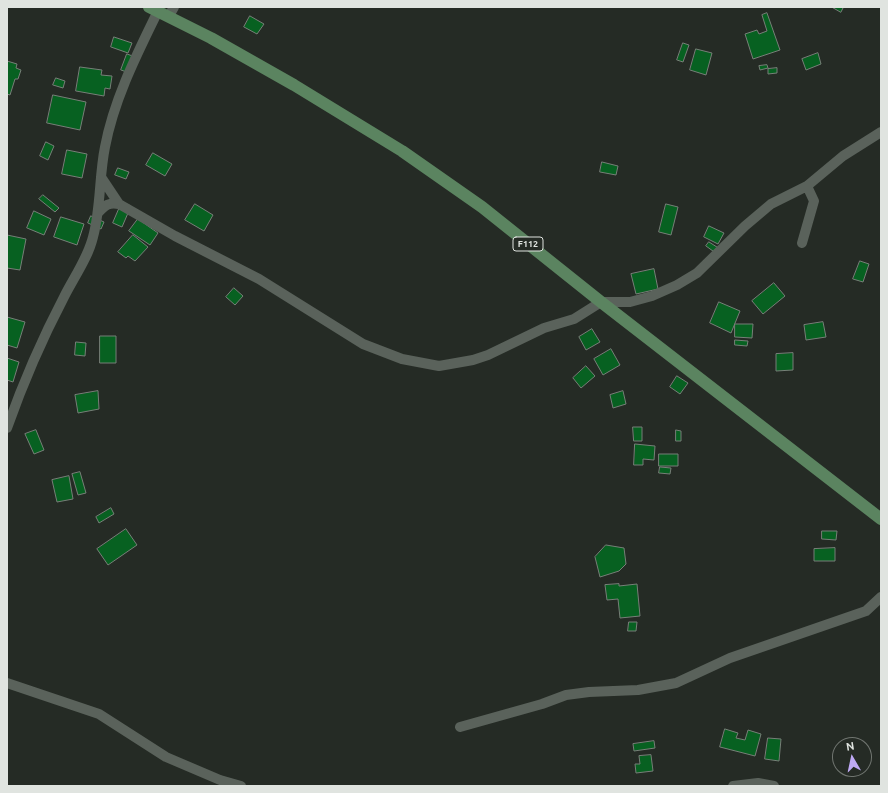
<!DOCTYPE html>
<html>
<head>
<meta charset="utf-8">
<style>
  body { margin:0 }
  #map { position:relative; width:888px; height:793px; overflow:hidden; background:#252b25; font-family:Ubuntu,sans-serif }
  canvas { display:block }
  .frame { position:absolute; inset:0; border:8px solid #e0e4e0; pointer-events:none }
  .north { position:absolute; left:832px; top:737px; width:40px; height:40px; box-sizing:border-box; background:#252b25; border:1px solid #707570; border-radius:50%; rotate:351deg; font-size:11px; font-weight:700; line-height:16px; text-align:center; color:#e0e4e0 }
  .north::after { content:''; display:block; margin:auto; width:14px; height:18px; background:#bea9f4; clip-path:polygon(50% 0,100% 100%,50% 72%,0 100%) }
</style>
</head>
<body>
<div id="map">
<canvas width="888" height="793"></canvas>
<div class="frame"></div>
<div class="north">N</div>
</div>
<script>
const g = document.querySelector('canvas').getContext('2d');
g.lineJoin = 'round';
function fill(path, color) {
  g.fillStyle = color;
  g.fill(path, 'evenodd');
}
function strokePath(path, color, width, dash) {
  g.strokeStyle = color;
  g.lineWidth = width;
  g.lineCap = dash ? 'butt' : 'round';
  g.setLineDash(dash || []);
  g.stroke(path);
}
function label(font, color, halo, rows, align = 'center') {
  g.font = font + ' Ubuntu,sans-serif';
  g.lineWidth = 3.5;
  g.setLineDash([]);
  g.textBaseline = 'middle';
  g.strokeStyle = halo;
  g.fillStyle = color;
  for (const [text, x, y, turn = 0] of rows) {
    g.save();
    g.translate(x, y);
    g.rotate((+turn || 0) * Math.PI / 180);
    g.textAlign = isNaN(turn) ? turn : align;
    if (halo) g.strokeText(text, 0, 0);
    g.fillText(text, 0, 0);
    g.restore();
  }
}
const building = new Path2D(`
  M832,7H841L843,8L841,12Z
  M767,13L780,50L753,59L745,34L757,30L759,34L767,31L762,15Z
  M250,16L264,24L257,34L244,27Z
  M114,37L132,43L128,53L111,47Z
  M683,43L689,45L683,62L677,60Z
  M696,49L712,53L706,75L690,70Z
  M818,53L821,64L806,70L802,59Z
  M127,54L138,58L132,74L121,70Z
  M7,61L17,64L16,68L21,70L18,79H15L10,95L7,94Z
  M767,65L768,68L760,70L759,66Z
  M80,67L102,70L101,75L112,76L110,89L105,88L104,96L76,91Z
  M777,68V73L768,74V69Z
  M56,78L65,81L63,88L53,85Z
  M53,95L86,102L80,130L47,123Z
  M46,142L54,146L48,160L40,156Z
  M67,150L87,154L82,178L62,174Z
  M153,153L172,164L165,176L146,165Z
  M602,162L618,166L616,175L600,172Z
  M118,168L129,172L126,179L115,175Z
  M43,195L59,208L55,212L39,199Z
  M122,202L131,206L122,227L113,223Z
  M195,204L213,215L204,231L185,220Z
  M666,204L678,207L671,235L659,232Z
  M34,211L51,219L44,235L27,228Z
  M91,216L104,222L101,229L88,223Z
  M61,217L84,224L77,245L54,237Z
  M138,219L158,233L150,245L129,231Z
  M709,226L724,233L718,244L704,237Z
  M7,235L26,239L20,270L7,268Z
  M133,235L148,247L135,261L128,256L126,258L118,252Z
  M709,242L720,249L717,254L706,246Z
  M860,261L869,264L863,282L853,279Z
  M654,269L658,289L636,294L631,274Z
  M774,283L785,296L763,314L752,301Z
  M234,288L243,296L235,305L226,297Z
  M719,302L740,311L731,333L710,323Z
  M7,317L25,322L17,348L7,345Z
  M823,322L826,337L806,340L804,325Z
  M735,324H753L752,338L735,337Z
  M592,329L600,342L586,350L579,337Z
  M100,336H116V363H100Z
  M735,340L748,341L747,346L735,345Z
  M76,342L86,343L85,356L75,355Z
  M611,349L620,365L603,375L594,359Z
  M793,353V370L776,371V354Z
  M7,358L19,362L13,382L7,380Z
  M586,366L595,376L581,388L573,378Z
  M677,376L688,383L680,394L670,387Z
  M98,391L99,409L78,413L75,395Z
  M623,391L626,404L613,408L610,395Z
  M633,427H642V441H634Z
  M36,430L44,450L34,454L25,434Z
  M676,430L681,431V441H676Z
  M635,444L655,446L654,460L643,459V465H634Z
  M659,454H678V466H659Z
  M660,467L671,468L670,474L659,473Z
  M80,472L86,493L78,495L72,474Z
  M69,476L73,499L57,502L52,480Z
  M111,508L114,514L99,523L96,517Z
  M126,529L137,545L108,565L97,549Z
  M822,531H837L836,540L822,539Z
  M606,545L624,548L626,564L619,571L600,577L595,557Z
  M835,548V561H814V549Z
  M619,584V586L637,584L640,616L620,618L618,599L607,600L605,585Z
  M629,622H637L636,631H628Z
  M725,729L738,733L736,738L745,740L748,730L761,734L755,756L720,747Z
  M768,738L781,739L779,761L765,759Z
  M654,741L655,748L634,751L633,744Z
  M651,755L653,771L636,773L635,764H640L639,756Z`);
fill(building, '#076121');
strokePath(building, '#777f78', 1);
strokePath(new Path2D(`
  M169,16L174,7
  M101,177L119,204
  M98,213C105,205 109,202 119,204L175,236L259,279L363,344L402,359L439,366L473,360L488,355L544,328L574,319L601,302H630L652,296L677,285L697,273L745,226L771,204L807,186L843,156L881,132
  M802,243L814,201L807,186
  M7,428C23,383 42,339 64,297C74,277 88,258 93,237C101,208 99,176 105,147C114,99 137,54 158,11
  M7,683L99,714L166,757L220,780L241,786
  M460,727L542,704L566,695L589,692L638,690L676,683L730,658L866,611L881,597
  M733,786L758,783L774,786`), '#5a625b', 10);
strokePath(new Path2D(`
  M149,7L211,38L294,85L402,151L482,207L601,302L881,519`), '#5b8460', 12);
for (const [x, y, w] of [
  [528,244,30]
]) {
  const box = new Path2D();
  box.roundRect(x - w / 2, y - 7, w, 14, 3);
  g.fillStyle = '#252b25';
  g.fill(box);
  strokePath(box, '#e0e4e0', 1);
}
label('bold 9px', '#e0e4e0', null, [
  ["F112",528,244]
]);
</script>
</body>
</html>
